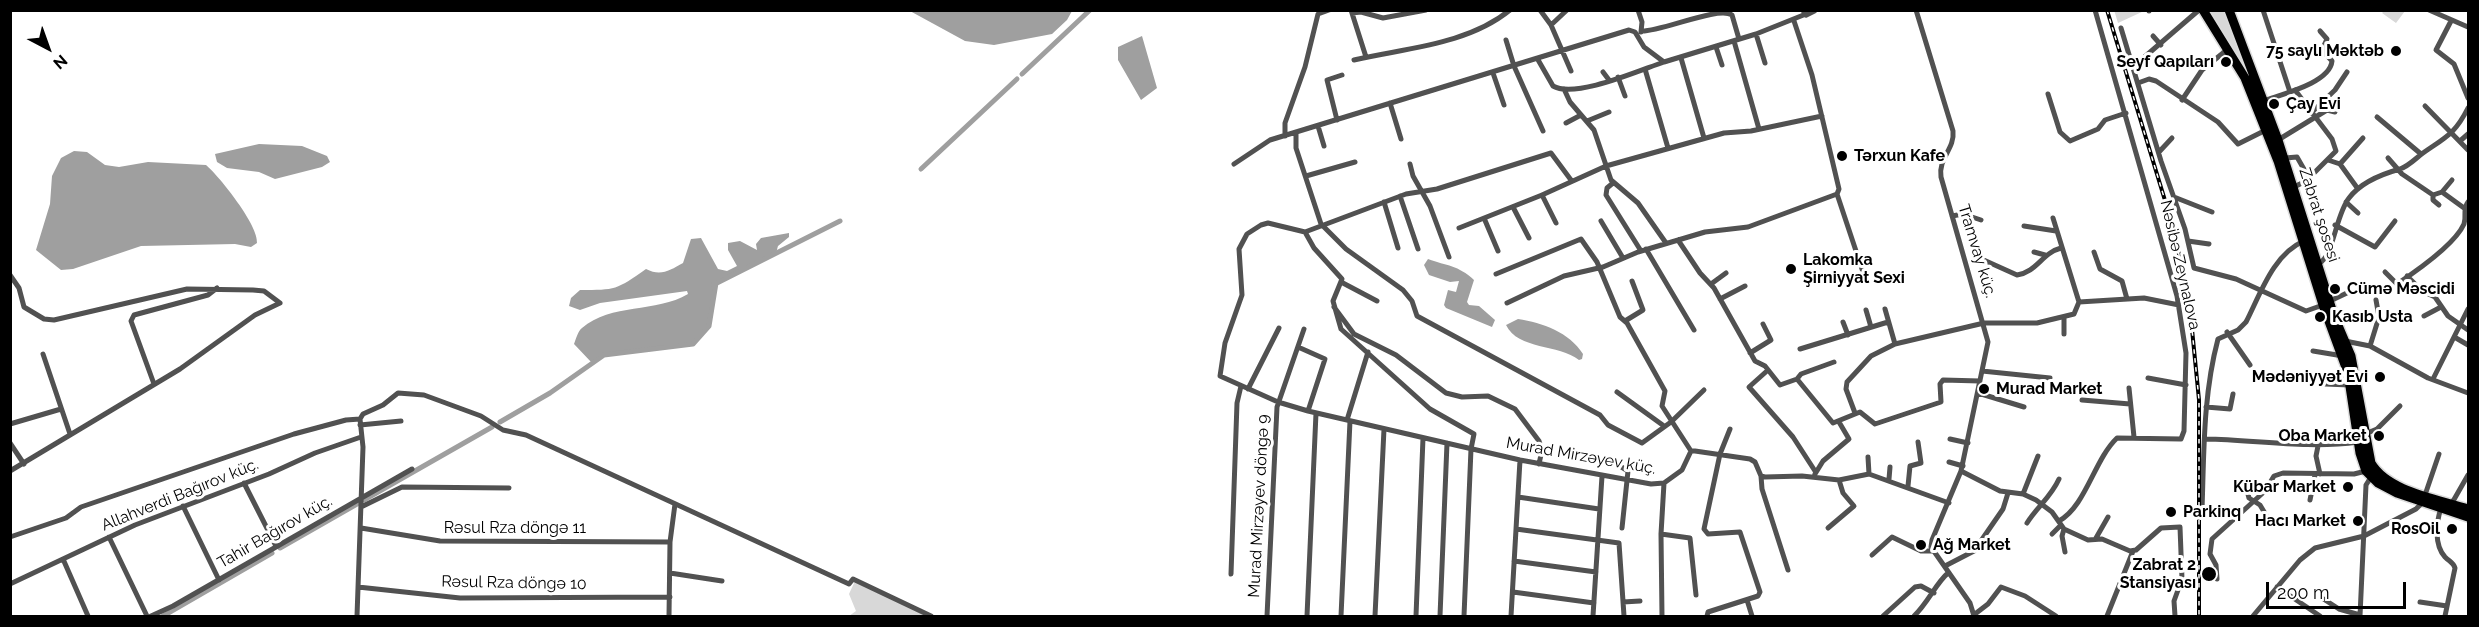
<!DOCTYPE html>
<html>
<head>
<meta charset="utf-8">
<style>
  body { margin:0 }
  #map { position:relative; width:2479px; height:627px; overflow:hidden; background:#fff; font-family:Raleway,sans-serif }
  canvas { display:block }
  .frame { position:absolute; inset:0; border:12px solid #000; pointer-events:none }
  .north { position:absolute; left:18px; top:18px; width:60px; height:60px; -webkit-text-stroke:4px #fff; paint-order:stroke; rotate:139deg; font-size:16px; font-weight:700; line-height:24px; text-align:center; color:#000 }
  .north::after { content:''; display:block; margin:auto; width:21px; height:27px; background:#000; clip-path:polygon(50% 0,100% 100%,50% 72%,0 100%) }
  .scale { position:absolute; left:2266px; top:582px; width:140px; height:27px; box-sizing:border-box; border:3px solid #000; border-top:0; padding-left:8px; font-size:18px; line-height:21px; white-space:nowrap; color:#000; -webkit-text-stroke:4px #fff; paint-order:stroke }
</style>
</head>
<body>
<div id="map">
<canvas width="2479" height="627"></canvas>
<div class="frame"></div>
<div class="north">N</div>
<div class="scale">200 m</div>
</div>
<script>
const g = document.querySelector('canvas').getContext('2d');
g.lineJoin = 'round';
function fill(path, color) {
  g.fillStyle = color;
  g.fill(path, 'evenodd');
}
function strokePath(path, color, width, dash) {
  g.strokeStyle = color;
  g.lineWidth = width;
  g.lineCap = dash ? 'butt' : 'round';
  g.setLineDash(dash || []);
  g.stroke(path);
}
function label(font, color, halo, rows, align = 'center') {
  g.font = font + ' Raleway,sans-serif';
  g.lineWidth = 6;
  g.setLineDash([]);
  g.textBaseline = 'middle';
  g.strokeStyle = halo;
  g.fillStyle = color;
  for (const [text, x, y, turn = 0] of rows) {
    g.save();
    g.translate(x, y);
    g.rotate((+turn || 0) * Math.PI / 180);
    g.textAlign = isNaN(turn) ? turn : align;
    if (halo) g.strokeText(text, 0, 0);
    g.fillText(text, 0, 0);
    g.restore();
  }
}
fill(new Path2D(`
  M2114,10H2144V11L2118,23Z
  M2209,11H2225L2245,68Z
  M2384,11V10L2405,11L2396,23L2382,13Z
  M855,581L926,616H849L856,611L849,594Z`), '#d8d8d8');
fill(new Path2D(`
  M910,11H1072L1067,20L1052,34L994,45L965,41Z
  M1142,36L1157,88L1141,100L1118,60V47Z
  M259,144L302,146L327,156L330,162L322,167L275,179L259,172L227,168L217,162L215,154Z
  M74,151L87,152L105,165L119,167L148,162L206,165C220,177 259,226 257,243L251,247L235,244L141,246L73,269L61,270L36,250L50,204L52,176L61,158Z
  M789,233V237L778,246L776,253L716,283L709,326L693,344L604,355L592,363L574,344C576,339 578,331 582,328C611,303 656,313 688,294L687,291L600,303L580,310L569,306L571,298L580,290C616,290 616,290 646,269C661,277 670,270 683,263L691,239L701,238L718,269L727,271L737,266L728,250V243L740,241L757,250L756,244L761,238Z
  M1428,259C1447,266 1458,265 1474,280L1467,302L1469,305L1479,306L1495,320L1492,327L1446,308L1444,305L1448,290L1456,292L1459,281L1450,282L1429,275L1424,265Z
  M1518,319C1543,323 1569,332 1583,354L1582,359L1579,360C1559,344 1518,350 1506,325Z`), '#9f9f9f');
strokePath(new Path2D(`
  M1022,74L1090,10
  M921,169L1017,79
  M713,285L840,221
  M500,422L550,393L604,355L693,344L709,326L716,283
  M364,500L492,427
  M280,548L357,504
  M163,616L272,553`), '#9f9f9f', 5);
const primary = new Path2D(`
  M2203,10L2245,78L2278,161L2323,305L2348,373L2360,453L2366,471L2378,483L2397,493L2468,517
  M2229,10L2278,140L2334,316L2351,356L2371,463C2388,492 2438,499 2468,509`);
strokePath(primary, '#dbdbdb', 12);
strokePath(new Path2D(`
  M1351,10L1366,57
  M1540,10L1551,25L1571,71
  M1638,10L1642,22L1641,32
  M1916,10L1953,131C1955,149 1938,158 1941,177L1988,342L1961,471L1932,540L1931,547L1970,603L1974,616
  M2263,10L2290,92
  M2429,10L2468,27
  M2149,11V10
  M1352,13L1361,12L1383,18L1426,10
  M2451,21L2436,50L2454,64L2468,98
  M1551,25L1567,10
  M2121,28L2161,161L2185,229L2194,268L2236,279L2306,311L2323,305
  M1642,31C1663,31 1718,6 1732,15L1739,39
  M1756,34L1765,63
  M2153,36L2161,45
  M1506,40L1514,66L1543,131
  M1734,41L1759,129
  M1716,47L1722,65
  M1537,58L1553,86C1575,99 1640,70 1664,62
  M1681,58L1704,138
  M1354,60C1405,48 1467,45 1510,10
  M2134,66L2199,10
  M1645,69L1668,148
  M1603,72L1609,80
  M1493,73L1504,105
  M1618,77L1625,96
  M2138,83L2149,79L2156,81L2218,122L2238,144L2266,130
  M1564,89L1570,102L1594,130L1611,180L1638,203L1666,243
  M2048,94L2060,132L2070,141L2098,129L2105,120L2126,113
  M2182,100L2202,70L2228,49
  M2263,101C2282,94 2330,83 2332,61L2322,50L2327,39L2320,31
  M1390,103L1401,139
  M2425,106L2468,150
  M2311,113L2335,90L2347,72
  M2377,117L2421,154
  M1337,120L1327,80L1342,75
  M1587,121L1609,112
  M1566,123L1581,115
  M1318,126L1324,146
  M1296,133V148L1321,224L1346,249L1403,290L1412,301L1417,316L1600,415L1608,425L1642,443L1671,422L1704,390
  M1285,136V123L1305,67L1318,14L1329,10
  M2278,140L2327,110L2335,112
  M2460,141L2468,134
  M2159,152L2172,138
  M2285,158L2297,157L2309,178
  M2388,158L2402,174L2433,195L2442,192L2464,208
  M2328,160L2340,164L2358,189
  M1234,164L1270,140L1629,30L1635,32L1644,47L1664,62L1756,34L1806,14
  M1410,164L1413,176L1430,206L1449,257
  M2340,164L2363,138
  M1306,176L1355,162
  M1571,180L1551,153L1437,189L1406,194L1305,232L1268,223L1261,225L1247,234L1239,249L1242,295L1225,343L1220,376L1278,402L1308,411L1520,460L1651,484L1664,483L1682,470L1691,451H1695L1750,459L1755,462L1761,476L1765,477L1802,476L1839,480L1869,474L1949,503
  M1613,183L1607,188L1606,195L1641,251
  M2294,187L2306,181L2336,151L2332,139L2295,90
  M2442,192L2452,180
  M1837,194L1865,278
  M1542,195L1556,223
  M2433,195V200L2439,205
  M1400,196L1418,249
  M2174,197L2212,212
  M1384,202L1398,248
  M2346,202L2358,213
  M1513,207L1529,238
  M1952,216L1963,214L1981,220
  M1484,218L1498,251
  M2053,218L2079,302
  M1601,221L1623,258
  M2335,225L2375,247L2395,221
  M2024,226L2056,231
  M1459,228L1542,195L1606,166L1724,133L1751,131L1822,116
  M1305,232L1314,248L1342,279L1333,301L1341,329L1430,409L1474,434L1471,449L1464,616
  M1678,240L1700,273L1714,288L1755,361L1765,366L1780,385L1797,379L1833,423L1860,412L1875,424L1941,402L1940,384L1943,380L1980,381
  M2188,241L2209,244
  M1646,249L1694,330
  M2034,252L2045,255
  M2094,252L2100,269L2122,281L2127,299
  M1977,257L2017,275C2037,272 2042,253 2061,248
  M2318,264C2334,257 2335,216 2349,198C2361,182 2382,174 2400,169C2409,166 2416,158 2423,153C2446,137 2455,134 2468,108
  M2385,272L2397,284C2415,272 2455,244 2464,224C2467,215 2462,210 2468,202
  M1496,274L1581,239L1597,262L1620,317L1627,323L1665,391L1662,406L1691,451
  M10,275L19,288L24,307L44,319L54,320L187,289L253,290L264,291L280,303
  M2407,276L2422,291L2435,297L2448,316L2468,330
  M1341,282L1377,301
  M1711,284L1726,273
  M1720,299L1745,286
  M2330,301L2349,292
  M1507,303L1564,276L1603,267L1638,252L1705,232L1748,227L1837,194L1839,189L1812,75L1794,21
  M1334,307L1354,334L1396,355L1446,393L1462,397L1488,396L1515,409L1539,441L1542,450L1539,464
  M1885,309L1895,344
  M1866,310L1871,327
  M2424,316L2441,307
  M2064,317V334
  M1625,321L1643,310L1632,281
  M1843,322L1848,335
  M2227,332L2250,365
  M2456,338L2468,345
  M2345,341L2370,346L2428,378L2468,393
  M2370,346L2379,317L2376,300
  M1298,347L1325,359L1308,411
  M1800,349L1888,322
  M2313,351L2343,356
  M1750,353L1771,340L1763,324
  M43,354L70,434
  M1768,370L1749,387L1793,437L1815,471
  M1982,371L2050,378
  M2148,378L2186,385
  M1797,379L1801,374L1834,362
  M2433,379L2468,309
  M154,384L131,321L134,315L208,295L217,288
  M2325,384L2350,385
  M2129,388L2134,437
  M1248,389L1279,328
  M1617,392L1664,426
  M1978,393L2024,407
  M2082,400L2130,404
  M2206,407L2230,409L2233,394
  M1855,413L1846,389L1847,382L1871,356L1895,344L1984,323H2037L2074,314L2079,302L2144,298L2179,305
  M360,419L363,414L383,405L398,393L424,395L481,416L503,430L526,435L849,584L853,579L931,616
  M1347,420L1368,352
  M10,424L61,409
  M360,425L401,421
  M2365,434L2377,429L2400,406
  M1950,439L1968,443
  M2206,439C2257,440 2308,449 2358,442
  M10,443L24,464
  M2318,446L2316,456L2320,474
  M1868,457L1869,474
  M1610,460L1628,471L1622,528
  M1949,462L1963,466
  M10,471L180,369L255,315L280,303
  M1961,471L2000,491L2023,494L2036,500L2052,512L2064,529L2088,540L2102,539L2130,551L2136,550L2161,528L2180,527L2182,579L2174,601L2175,616
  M1815,474L1823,461L1849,439L1839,422
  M1761,476L1762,489L1788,570
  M1889,479L1890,467
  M244,483L276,546
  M2245,483L2249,498L2260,505L2266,515
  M1908,486L1910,466L1921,463L1918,442
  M2023,494L2038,456
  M2425,495L2439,454
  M1518,497L1599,509
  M2310,500L2315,475
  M2452,503L2468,475
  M183,506L219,580
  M361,507L402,487L509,488
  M2441,508C2436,523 2434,545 2445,557C2450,562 2453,562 2455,568L2445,616
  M2238,514L2202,510C2204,453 2203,395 2218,339L2238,330L2246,322C2260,295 2273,254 2304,241
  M2059,521C2086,506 2094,460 2117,438L2181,439L2184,431L2186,353L2177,296L2095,10
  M2027,523C2037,507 2051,497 2059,479
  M361,528L440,541L670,542
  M1828,528L1854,506L1843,493L1839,480
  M1516,529L1619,543L1624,616
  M2064,529L2062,536L2065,552
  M1661,534L1690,538L1696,595
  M2052,534L2061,525
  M10,537L66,518L81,507L294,434L346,420L360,419
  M109,537L147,616
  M2096,538L2108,517
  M1872,555L1892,537L1921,551H1932
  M63,559L88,616
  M1514,561L1596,572
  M1945,566L1974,551L2003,509L2008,493
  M670,573L722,581
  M1231,574L1237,403L1241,386
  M2217,579L2216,565L2210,554L2212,539L2265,491L2274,476L2283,473L2354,474L2366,471
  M10,584L135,525L269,474L315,453L361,437
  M358,587L460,598L670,597
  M2277,587L2320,616
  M1513,592L1594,603
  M2322,598L2339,609L2360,615
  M1747,600L1752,616
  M1623,602L1640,601
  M2420,602L2447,606
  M1975,614L1988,604L2001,587L2025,596L2056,616
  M151,616L173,606L412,469
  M357,616L363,447L360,419
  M669,616L670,542L675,504
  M1267,616L1277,407L1304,329
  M1307,616L1316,413
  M1341,616L1350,421
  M1375,616L1384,429
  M1416,616L1423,438
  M1440,616L1447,443
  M1511,616L1520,460
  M1593,616L1602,476
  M1662,616L1661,534L1664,483
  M1707,616L1708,612L1758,596L1760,592L1740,532L1708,534L1704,529L1720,454L1730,429
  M1883,616L1915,587L1921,586L1934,593
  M1914,616C1928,603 1936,583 1948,573
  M2107,616L2133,551
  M2253,616L2300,560L2315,548L2364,536L2416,509L2423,502
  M2360,616L2366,485L2371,477`), '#515151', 5);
strokePath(new Path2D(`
  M1804,10L1806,14L1814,10`), '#515151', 7);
strokePath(primary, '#000', 9);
const rail = new Path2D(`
  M2107,10L2174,230L2190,309L2199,400V616`);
strokePath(rail, '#000', 4);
strokePath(rail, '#fff', 1.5, [4.5]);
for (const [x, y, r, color] of [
  [2396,51,6,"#000"],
  [2226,62,6,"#000"],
  [2274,104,6,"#000"],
  [1842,156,6,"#000"],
  [1791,269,6,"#000"],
  [2335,289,6,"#000"],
  [2320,317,6,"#000"],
  [2380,377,6,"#000"],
  [1984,389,6,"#000"],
  [2379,436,6,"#000"],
  [2348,487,6,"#000"],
  [2171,512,6,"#000"],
  [2358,521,6,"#000"],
  [2452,529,6,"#000"],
  [1921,545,6,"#000"],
  [2209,574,8,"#000"]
]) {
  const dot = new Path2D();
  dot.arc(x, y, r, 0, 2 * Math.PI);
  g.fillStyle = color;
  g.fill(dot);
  strokePath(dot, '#fff', 2);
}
label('bold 16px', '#000', '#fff', [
  ["75 saylı Məktəb",2384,51],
  ["Seyf Qapıları",2214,62],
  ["Çay Evi",2286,104,"left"],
  ["Tərxun Kafe",1854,156,"left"],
  ["Lakomka",1803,260,"left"],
  ["Şirniyyat Sexi",1803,278,"left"],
  ["Cümə Məscidi",2347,289,"left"],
  ["Kasıb Usta",2332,317,"left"],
  ["Mədəniyyət Evi",2368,377],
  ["Murad Market",1996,389,"left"],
  ["Oba Market",2367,436],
  ["Kübar Market",2336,487],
  ["Parkinq",2183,512,"left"],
  ["Hacı Market",2346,521],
  ["RosOil",2440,529],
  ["Ağ Market",1933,545,"left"],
  ["Zabrat 2",2196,565],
  ["Stansiyası",2196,583]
], 'right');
label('16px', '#000', '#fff', [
  ["Zabrat şosesi",2319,215,72],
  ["Tramvay küç.",1977,251,73],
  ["Nəsibə Zeynalova",2180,265,77],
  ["Murad Mirzəyev küç.",1581,456,10],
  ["Allahverdi Bağırov küç.",180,495,-22],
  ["Murad Mirzəyev döngə 9",1259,506,-87],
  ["Rəsul Rza döngə 11",515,528],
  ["Tahir Bağırov küç.",275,532,-30],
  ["Rəsul Rza döngə 10",514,583,1]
]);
</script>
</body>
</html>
